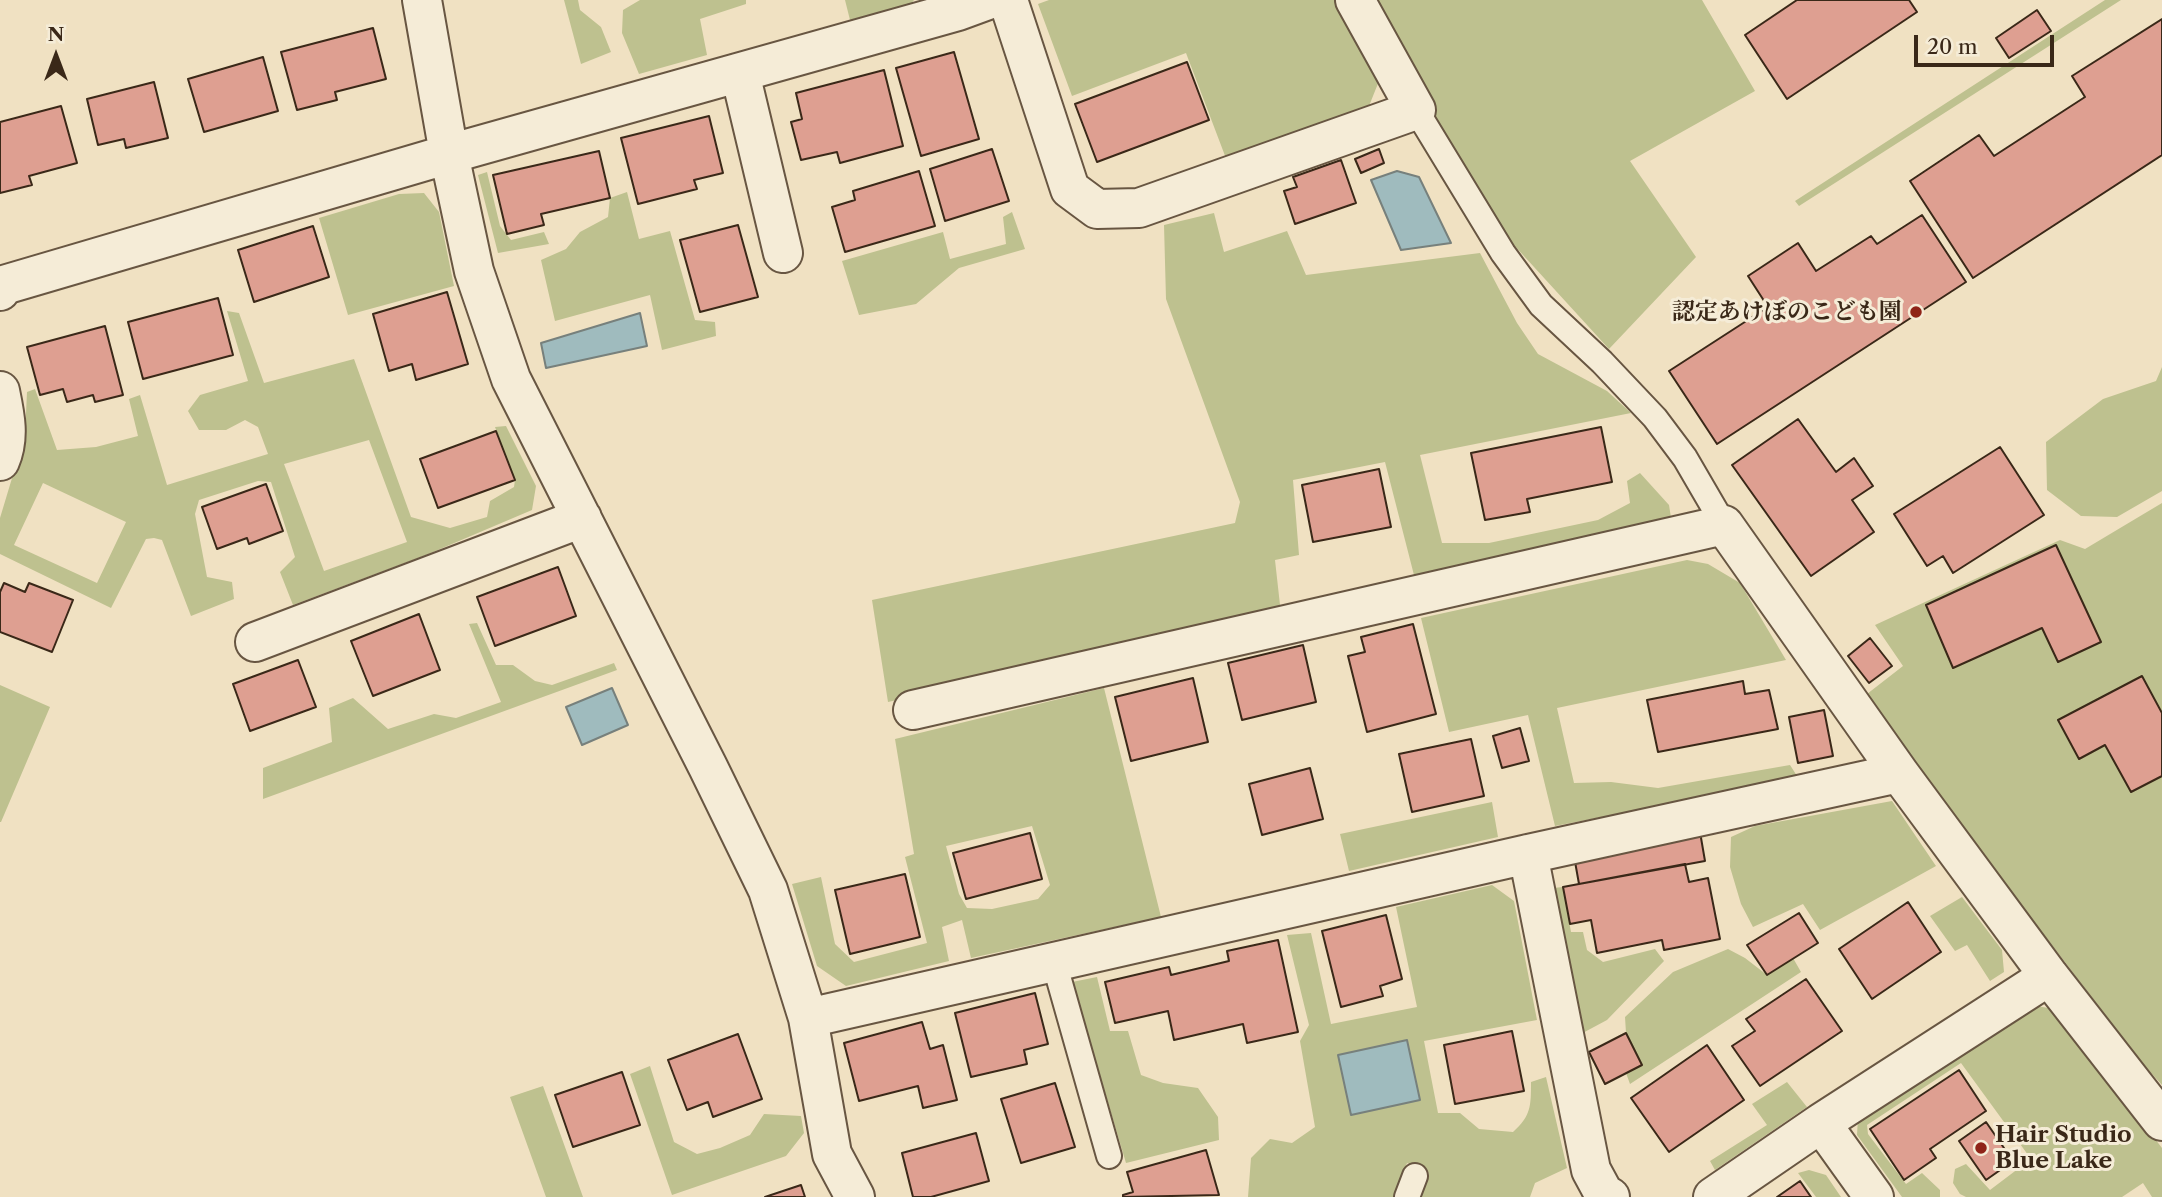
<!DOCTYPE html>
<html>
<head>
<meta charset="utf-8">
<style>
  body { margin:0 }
  #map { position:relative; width:2162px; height:1197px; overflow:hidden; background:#f0e1c2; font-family:"Libre Caslon Text",serif }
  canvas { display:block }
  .north { position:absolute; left:21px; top:21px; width:70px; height:70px; -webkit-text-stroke:5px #f5ecd7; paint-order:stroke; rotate:0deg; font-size:19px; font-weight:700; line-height:28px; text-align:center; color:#3a2818 }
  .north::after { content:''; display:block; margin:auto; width:24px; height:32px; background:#3a2818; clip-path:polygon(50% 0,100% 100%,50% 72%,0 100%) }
  .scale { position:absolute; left:1914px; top:35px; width:140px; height:32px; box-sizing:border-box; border:4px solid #3a2818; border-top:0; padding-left:9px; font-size:21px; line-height:24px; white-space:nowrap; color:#3a2818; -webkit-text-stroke:5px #f5ecd7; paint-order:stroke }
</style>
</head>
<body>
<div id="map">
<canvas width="2162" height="1197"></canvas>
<div class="north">N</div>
<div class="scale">20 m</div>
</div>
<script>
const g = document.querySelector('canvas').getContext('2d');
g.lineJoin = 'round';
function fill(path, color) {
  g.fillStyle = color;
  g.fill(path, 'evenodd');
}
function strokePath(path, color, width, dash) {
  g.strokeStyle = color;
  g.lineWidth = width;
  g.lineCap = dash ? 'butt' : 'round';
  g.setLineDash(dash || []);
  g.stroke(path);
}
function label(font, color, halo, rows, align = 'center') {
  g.font = font + ' "Libre Caslon Text","Noto Serif JP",serif';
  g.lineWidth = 6;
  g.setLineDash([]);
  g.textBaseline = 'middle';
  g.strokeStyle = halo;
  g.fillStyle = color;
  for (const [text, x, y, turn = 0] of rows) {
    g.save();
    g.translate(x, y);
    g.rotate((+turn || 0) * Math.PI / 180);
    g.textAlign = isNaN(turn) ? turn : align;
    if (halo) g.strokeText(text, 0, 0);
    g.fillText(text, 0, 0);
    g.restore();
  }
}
fill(new Path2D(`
  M564,0H578L580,10L601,27L611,52L581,64Z
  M640,0H746V4L700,19L707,55L639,74L622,33L623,10Z
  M845,0H914L911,4L850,20Z
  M1049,0H1337L1381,76L1369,106L1227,161L1186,53L1072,96L1038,4Z
  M1370,0H1702L1755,91L1630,161L1696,257L1609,349L1502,232L1408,77Z
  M2105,0H2121L1799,206L1795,201Z
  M487,172L500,226L511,240L544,232L549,244L498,253L478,175Z
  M627,192L639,239L670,231L695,320L715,322L716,336L662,350L650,295L555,321L541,260L566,249L580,232L608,217L610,198Z
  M424,193L439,212L454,286L348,315L319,218L399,194Z
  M1012,212L1025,249L959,268L916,304L859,315L842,261L943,232L950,259L1006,244L1003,217Z
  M1214,213L1224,252L1287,231L1306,275L1480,253L1517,323L1538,354L1607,391L1631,413L1420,455L1442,543H1489L1598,520L1630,503L1627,481L1640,473L1669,505L1672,524L1415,579L1385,462L1293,480L1299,555L1275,560L1281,614L888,702L872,600L1235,523L1240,502L1166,299L1164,225Z
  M227,311L239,313L264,383L354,359L411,517L450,528L487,517L490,501L514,487L515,480L495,427L506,426L536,486L532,510L426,555L293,605L280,572L295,557L271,482L258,481L199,500L195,514L207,577L232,582L234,599L191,616L162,540L154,538L146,539L111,608L0,554V518L25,435L27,392L35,389L57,450L96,447L138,436L129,399L140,395L167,485L268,454L258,427L245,420L226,430H199L188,411L200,395L248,381ZM369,440L407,542L324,571L284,464ZM43,483L126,522L97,583L14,545Z
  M2162,367V491L2117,517L2081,516L2047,490L2046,442L2103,399L2156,381Z
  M2162,503V1085L2142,1063L1983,855L1867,694L1903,666L1875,625L2060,540L2085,549Z
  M1687,560L1708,564L1740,583L1786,660L1557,708L1574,783L1611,782L1658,788L1790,765L1799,779L1555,826L1528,715L1449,732L1421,618Z
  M477,623L496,665H513L535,681L552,685L614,663L617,670L263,799V768L332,742L329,708L353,698L388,729L434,714L456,718L501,702L469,624Z
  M0,685L50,707L1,822H0Z
  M1104,688L1161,917L971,958L962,920L942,927L949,961L846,986L817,966L792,884L821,877L835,944L854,962L927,943L905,857L914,854L895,739ZM1032,826L1050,885L1038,899L992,909L967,908L959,894L946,846Z
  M1892,801L1936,866L1820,930L1803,904L1753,927L1741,904L1730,867L1731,837L1755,826Z
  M1492,802L1498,837L1349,871L1340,834Z
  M1492,885L1514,901L1537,1020L1424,1041L1438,1113H1460L1479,1129L1513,1132C1531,1116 1531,1106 1531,1082L1546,1077L1567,1168L1535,1183L1530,1197H1421L1429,1173L1407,1163L1394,1197H1248L1251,1158L1270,1139L1292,1143L1315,1127L1300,1041L1309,1025L1287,935L1311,933L1331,1024L1417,1007L1396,907Z
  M1563,887L1571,932H1583L1587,950L1603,962L1655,949L1664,961L1607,1020L1579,1035L1553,888Z
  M1962,897L2002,950L2004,972L1990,981L1967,945L1955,951L1930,916Z
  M1728,949L1745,958L1767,975L1793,958L1801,972L1630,1084L1626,1073L1642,1064L1626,1033L1625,1017L1673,972Z
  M1097,977L1110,1031H1128L1141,1075L1163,1083L1198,1088L1218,1117L1219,1140L1126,1163L1072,982Z
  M2036,1006L2055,1009L2162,1148V1197H2152L2143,1183L2122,1197H1966L1960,1194L1953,1183L1955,1169L1966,1164L1990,1190L2031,1159L1961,1063L1867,1125L1868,1134L1906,1184L1922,1173L1940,1190V1197H1902L1857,1135L1858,1118Z
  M650,1066L674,1142L697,1154L720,1148L750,1135L764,1114L801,1116L804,1133L786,1156L672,1195L630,1074Z
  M1787,1082L1807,1107L1715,1170L1710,1161L1767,1125L1752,1104Z
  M543,1086L583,1197H546L510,1097Z
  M1809,1170L1826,1175L1841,1197H1816L1798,1173Z`), '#bec18f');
const water = new Path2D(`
  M1397,171L1419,177L1451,243L1401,250L1371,180Z
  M640,313L647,346L546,368L541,343Z
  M612,688L628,725L582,745L566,707Z
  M1407,1040L1420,1100L1351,1115L1338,1055Z`);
fill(water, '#9fbbbe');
strokePath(water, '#77807c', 2);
const building = new Path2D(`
  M1797,0H1909L1917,12L1787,99L1745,35Z
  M2037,10L2051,31L2009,58L1996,38Z
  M2162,19V155L1973,278L1910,181L1979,135L1994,156L2085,97L2072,76Z
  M373,28L386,79L335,92L337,100L297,110L281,52Z
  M954,52L979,139L921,156L896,68Z
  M263,57L278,111L204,132L188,79Z
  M1187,62L1209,120L1097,162L1075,104Z
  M884,70L903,146L840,163L837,152L801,160L791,122L802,119L796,93Z
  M154,82L168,138L126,148L124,139L98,145L87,99Z
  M61,106L77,163L29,176L32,185L0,193V122Z
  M709,116L723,173L694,180L697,189L638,204L621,138Z
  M992,149L1009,201L945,221L930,169Z
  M1379,149L1384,163L1361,173L1355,159Z
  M599,151L610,198L541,214L544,225L507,234L493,175Z
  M1341,160L1356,203L1295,224L1284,191L1297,187L1293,177Z
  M919,171L935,226L845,252L832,207L855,200L853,191Z
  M1922,215L1966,282L1717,444L1669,371L1768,307L1748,276L1798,243L1816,271L1871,236L1877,244Z
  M738,225L758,297L700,312L680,240Z
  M313,226L329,277L254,302L238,250Z
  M447,292L468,364L416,380L412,364L389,371L373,314Z
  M218,298L233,355L143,379L128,322Z
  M105,326L123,395L95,402L93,395L67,402L63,389L40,395L27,347Z
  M1798,419L1836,472L1854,458L1873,486L1852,500L1874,532L1811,576L1732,465Z
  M1601,427L1612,482L1527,499L1530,512L1485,520L1471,453Z
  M496,431L515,480L438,508L420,459Z
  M2000,447L2044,515L1953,573L1943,556L1927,566L1894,514Z
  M1379,469L1391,527L1313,542L1302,485Z
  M266,484L283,531L249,544L247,538L217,549L202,507Z
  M2056,545L2101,642L2058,662L2042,628L1953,668L1926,605Z
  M558,567L576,616L495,646L477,597Z
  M4,583L25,592L29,583L73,600L52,652L0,632V592Z
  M419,614L440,670L373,696L351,641Z
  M1413,624L1436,714L1367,732L1348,656L1365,652L1361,637Z
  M1870,638L1892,666L1869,683L1848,656Z
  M1303,645L1316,702L1242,720L1228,663Z
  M298,660L316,707L250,731L233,684Z
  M2142,676L2162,713V776L2131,792L2105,745L2079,759L2058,720Z
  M1193,678L1208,742L1131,761L1115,697Z
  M1743,681L1745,694L1769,690L1778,729L1658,752L1647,700Z
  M1824,710L1833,756L1798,763L1789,717Z
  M1520,728L1529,761L1502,768L1493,736Z
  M1471,739L1484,796L1412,812L1399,754Z
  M1310,768L1323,819L1262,835L1249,784Z
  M1700,832L1705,861L1579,884L1574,856Z
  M1030,833L1042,879L966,899L953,853Z
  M1685,864L1689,882L1708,878L1720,939L1664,950L1662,940L1597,953L1591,920L1570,924L1563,887Z
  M905,874L920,937L850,954L835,890Z
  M1908,902L1941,952L1872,999L1839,949Z
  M1799,913L1818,943L1767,975L1747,945Z
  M1386,915L1402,979L1380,986L1383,996L1341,1007L1322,931Z
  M1278,940L1298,1032L1247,1043L1243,1024L1174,1040L1168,1011L1115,1023L1105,982L1169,967L1171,975L1229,961L1227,951Z
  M1806,979L1842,1031L1760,1086L1732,1046L1755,1031L1746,1019Z
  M1035,993L1048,1044L1024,1050L1027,1064L971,1077L955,1013Z
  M922,1022L930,1049L943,1045L957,1100L923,1108L918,1086L859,1101L844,1043Z
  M1512,1031L1524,1091L1455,1104L1444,1045Z
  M1626,1033L1642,1065L1605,1084L1589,1052Z
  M738,1034L762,1099L713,1117L708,1102L687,1110L668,1060Z
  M1707,1045L1744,1100L1669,1152L1631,1098Z
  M1959,1070L1986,1111L1930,1149L1936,1158L1904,1180L1870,1129Z
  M622,1072L640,1125L573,1147L555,1095Z
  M1055,1083L1075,1147L1021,1163L1001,1099Z
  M1986,1122L2013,1161L1986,1180L1959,1141Z
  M976,1133L989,1181L931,1197H913L902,1153Z
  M1206,1150L1219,1195L1123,1197V1195L1133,1192L1127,1172Z
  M1800,1181L1811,1197H1777Z
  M801,1185L805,1197H765Z`);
fill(building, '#de9f91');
strokePath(building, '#3a2818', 2);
const lane = new Path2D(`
  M1416,110L1503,253L1541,305L1602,362L1655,418L1685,458L1724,525
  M1054,962L1109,1156
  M1407,1197L1415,1176`);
const street = new Path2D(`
  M422,0L449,154L474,271L511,379L708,767L768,890L808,1018L832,1154L855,1197
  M1008,0L1070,189L1097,209L1139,208L1416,110L1355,0
  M740,73L783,253
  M0,291L4,285L449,154L958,11L988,0
  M0,391C5,415 10,438 0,461
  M255,642L582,518
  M913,710L1724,525L1899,773L2049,976L2162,1121
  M1528,854L1591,1170L1604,1194L1610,1197
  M808,1018L1528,854L1899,773
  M1821,1123L1874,1197
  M1713,1197L1821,1123L2049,976`);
strokePath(lane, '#685642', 28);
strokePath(street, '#685642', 42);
strokePath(lane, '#f5ecd7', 24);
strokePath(street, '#f5ecd7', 38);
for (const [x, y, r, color] of [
  [1916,312,7,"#8f2418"],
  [1981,1148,7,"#8f2418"]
]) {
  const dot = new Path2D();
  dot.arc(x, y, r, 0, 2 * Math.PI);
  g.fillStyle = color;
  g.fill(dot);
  strokePath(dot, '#f5ecd7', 2.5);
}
label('bold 23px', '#3a2818', '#f5ecd7', [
  ["認定あけぼのこども園",1902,312],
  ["Hair Studio",1995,1135,"left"],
  ["Blue Lake",1995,1161,"left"]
], 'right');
</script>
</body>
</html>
